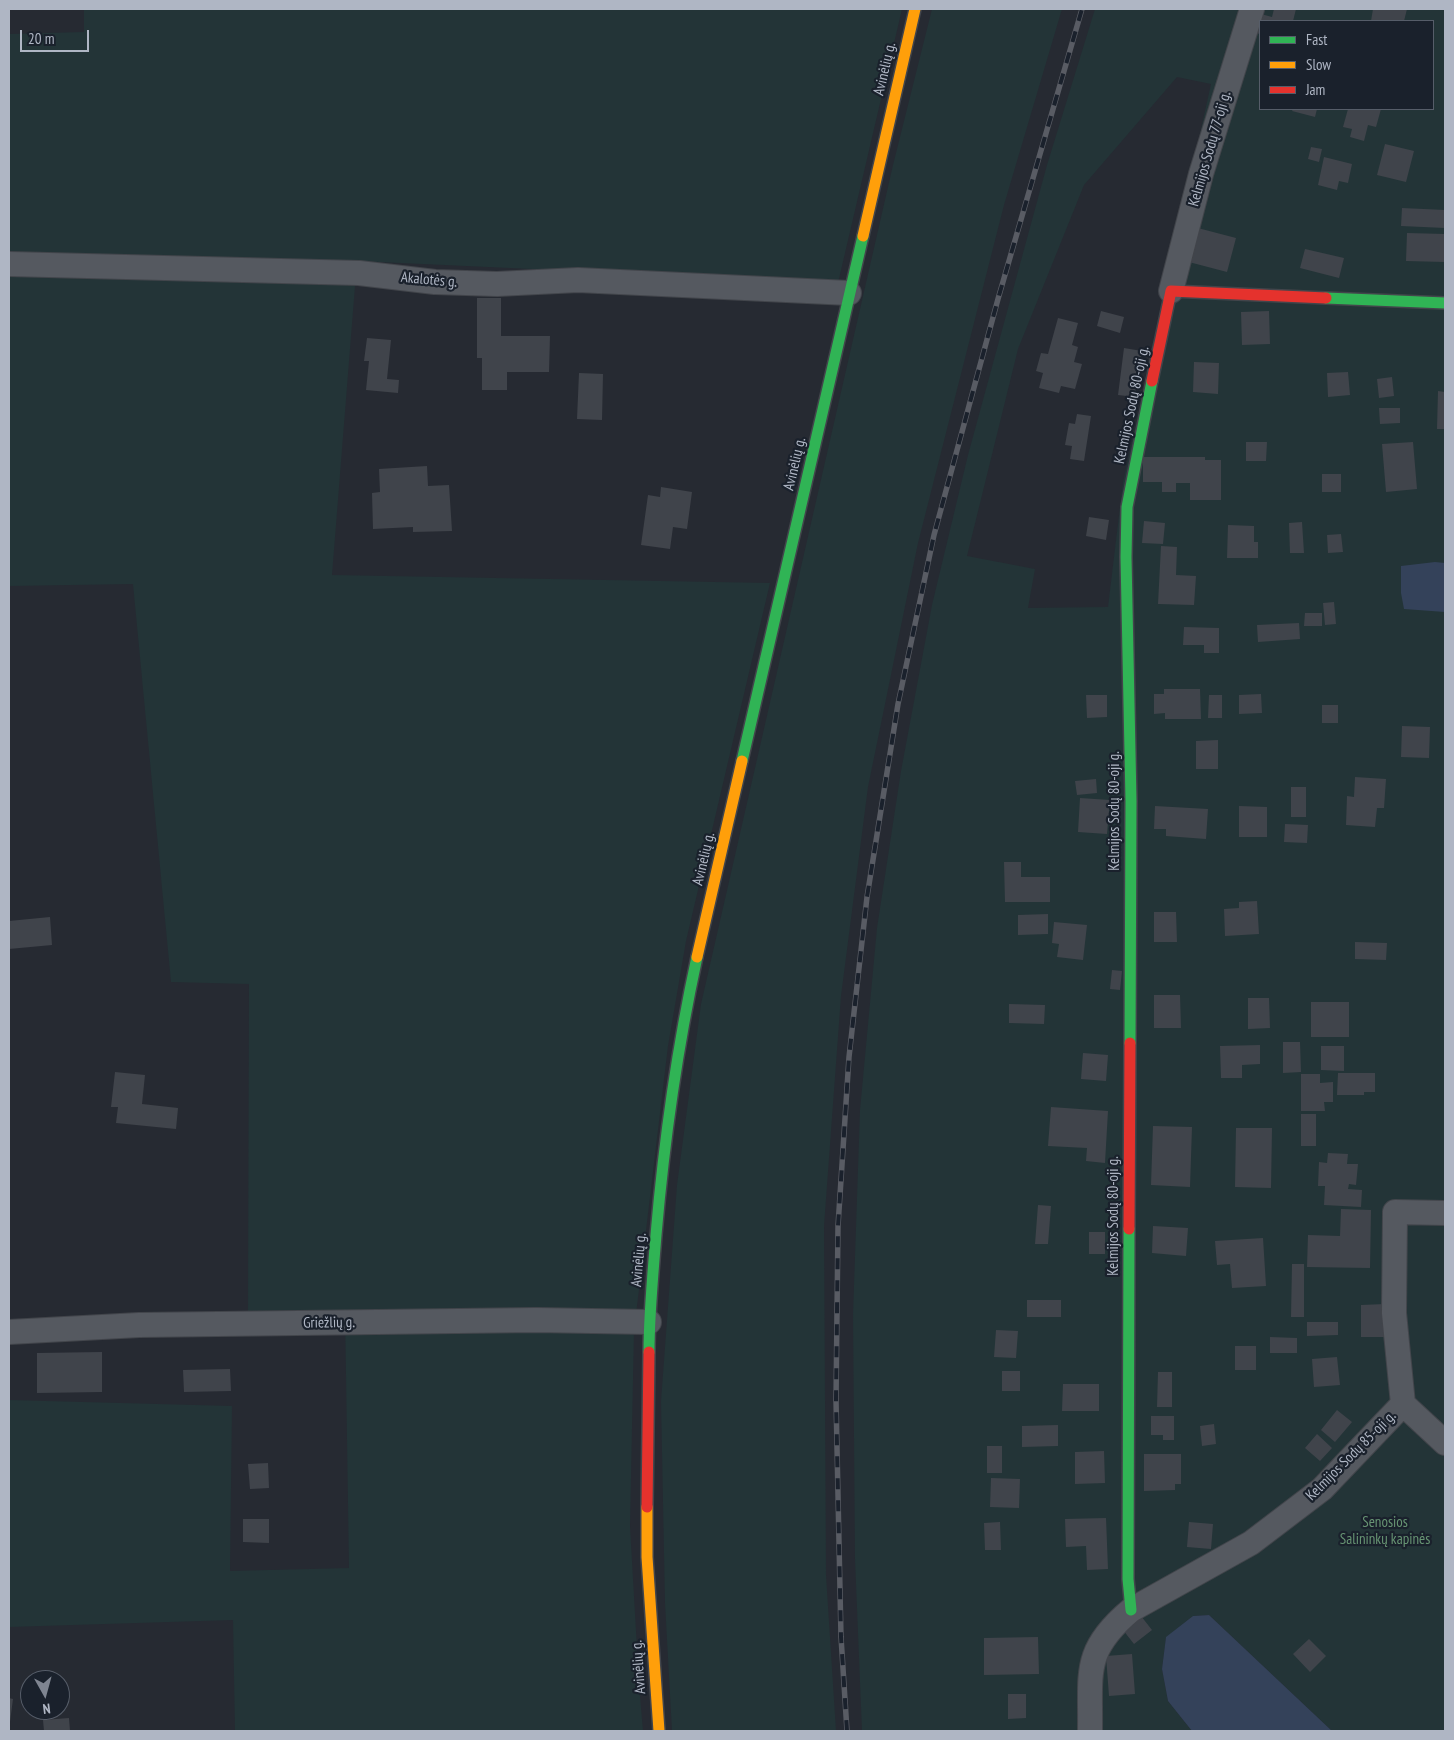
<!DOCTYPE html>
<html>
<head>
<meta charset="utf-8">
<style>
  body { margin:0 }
  #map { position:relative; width:1454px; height:1740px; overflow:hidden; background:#262a32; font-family:"PT Sans Narrow",sans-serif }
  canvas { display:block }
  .frame { position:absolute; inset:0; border:10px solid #afb6c4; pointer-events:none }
  .legend { position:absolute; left:1259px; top:20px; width:175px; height:90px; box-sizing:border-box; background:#1a212c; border:1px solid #565d69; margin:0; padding:6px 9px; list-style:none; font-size:15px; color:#afb6c4 }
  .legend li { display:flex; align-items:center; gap:10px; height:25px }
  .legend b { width:25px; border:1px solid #565d69 }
  .north { position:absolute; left:20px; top:1670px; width:50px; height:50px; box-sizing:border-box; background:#1a212c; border:1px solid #565d69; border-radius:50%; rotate:173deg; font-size:14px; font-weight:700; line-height:20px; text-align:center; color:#afb6c4 }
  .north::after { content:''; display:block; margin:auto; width:18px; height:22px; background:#7f8591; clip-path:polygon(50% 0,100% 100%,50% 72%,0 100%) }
  .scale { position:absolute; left:20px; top:30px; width:69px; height:22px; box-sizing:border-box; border:2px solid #afb6c4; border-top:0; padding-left:6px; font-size:15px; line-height:18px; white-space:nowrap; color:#afb6c4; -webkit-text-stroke:4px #1a212c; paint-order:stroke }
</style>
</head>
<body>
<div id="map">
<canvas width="1454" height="1740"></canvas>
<div class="frame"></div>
<ul class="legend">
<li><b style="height:6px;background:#30b455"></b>Fast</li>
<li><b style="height:6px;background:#ff9f0a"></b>Slow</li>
<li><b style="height:6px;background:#e5322d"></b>Jam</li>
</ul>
<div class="north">N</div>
<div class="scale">20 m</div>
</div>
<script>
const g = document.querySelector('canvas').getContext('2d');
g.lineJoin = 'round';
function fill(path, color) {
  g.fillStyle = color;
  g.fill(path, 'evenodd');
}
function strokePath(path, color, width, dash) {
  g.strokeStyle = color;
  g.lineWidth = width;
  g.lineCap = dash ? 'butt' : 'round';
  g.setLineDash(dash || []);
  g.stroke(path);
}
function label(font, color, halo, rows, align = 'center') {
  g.font = font + ' "PT Sans Narrow",sans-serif';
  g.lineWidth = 4.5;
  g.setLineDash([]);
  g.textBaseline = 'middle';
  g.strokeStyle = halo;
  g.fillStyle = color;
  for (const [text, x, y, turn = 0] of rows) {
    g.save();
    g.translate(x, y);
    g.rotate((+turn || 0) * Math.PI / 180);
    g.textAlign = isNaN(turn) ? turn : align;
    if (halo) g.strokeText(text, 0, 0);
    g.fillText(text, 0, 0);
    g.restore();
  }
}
fill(new Path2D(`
  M84,9H902L838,283L357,261L332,575L770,583L686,941L668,1046L634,1331L630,1526L639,1684L643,1731H235L233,1620L9,1627V1400L232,1406L230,1571L349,1568L345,1310L248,1311L249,984L171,982L133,584L9,586V34L84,32Z
  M932,9H1062L1004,205L918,543L868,787L841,996L824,1226L826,1575L836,1731H672L665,1603L661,1401L677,1185L701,1004L893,165Z
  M1095,9H1445V1731H1332L1209,1615L1193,1616L1166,1638L1162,1669L1168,1701L1192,1731H862L855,1559L853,1315L860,1110L877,928L901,771L932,605L968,455L1047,165ZM1260,21H1433V109H1260ZM1177,77L1211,84L1123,482L1108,607L1028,608L1035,569L967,556L1018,349L1084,185Z`), '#233437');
fill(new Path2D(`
  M1435,562L1445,563V612L1404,609L1401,593V566Z
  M1209,1615L1332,1731H1192L1168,1701L1162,1669L1166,1637L1193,1616Z`), '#34425a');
fill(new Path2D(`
  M1274,9H1296L1293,21H1260V34L1255,33L1261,14L1272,17Z
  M1373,9H1407L1404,21H1371Z
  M1293,109H1317L1315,117L1292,111Z
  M1348,109H1381L1376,127L1368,125L1364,141L1350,137L1352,129L1343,127Z
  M1385,144L1414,151L1406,182L1377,175Z
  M1311,147L1322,149L1319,162L1308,159Z
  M1324,157L1352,164L1348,183L1339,181L1337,190L1318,185Z
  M1402,208L1445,210V228L1401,226Z
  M1194,227L1236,238L1227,272L1185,261Z
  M1407,233L1445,234V262L1406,261Z
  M1305,249L1344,258L1339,278L1300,268Z
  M477,298H501V336H550L549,372H507V390H482V358H477Z
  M1101,311L1124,317L1120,333L1097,326Z
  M1269,311L1270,344L1242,345L1241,312Z
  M1058,318L1078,323L1072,345L1078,347L1074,362L1082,364L1075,389L1061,386L1059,393L1039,388L1043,373L1036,371L1041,353L1048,354Z
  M367,338L391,340L387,379L399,380L398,393L366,390L369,361H364Z
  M1124,348L1142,351L1135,397L1118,395Z
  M1194,362L1219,363L1218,394L1193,392Z
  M1348,372L1350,395L1328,397L1327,373Z
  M579,373L603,374L602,420L577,419Z
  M1392,377L1394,396L1379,398L1377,379Z
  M1438,391L1445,392V429H1437Z
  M1379,408H1400V423L1380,424Z
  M1077,414L1091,416L1084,461L1070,459L1072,446L1065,445L1069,423L1075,424Z
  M1246,442H1267L1266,461H1246Z
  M1413,442L1417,489L1386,492L1382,444Z
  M1143,457H1205V460H1221V500H1190V483H1176V492H1162V482H1143Z
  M427,466L428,486L449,485L452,531L413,532V527L373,529L372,493L380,492L379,469Z
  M1322,474H1341V492H1322Z
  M661,487L692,492L687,529L673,527L670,549L641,545L648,495L660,497Z
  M1089,517L1109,520L1106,540L1086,536Z
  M1144,521L1165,523L1163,544L1142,543Z
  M1302,522L1304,553H1290L1289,523Z
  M1228,525L1254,526V542H1258V558H1227Z
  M1341,534L1343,552L1328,553L1327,535Z
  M1161,546L1177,547L1176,575L1196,576L1194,605L1158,604Z
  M1334,602L1336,624L1325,625L1323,603Z
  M1305,613H1322V626H1304Z
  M1299,623L1300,639L1258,642L1257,625Z
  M1184,627L1219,628V653H1204V645H1183Z
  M1164,689H1200L1201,719H1165V713L1154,714V694H1164Z
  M1261,694L1262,713L1239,714V695Z
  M1086,695H1107V717L1087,718Z
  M1209,695H1222V718H1208Z
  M1322,705H1338V723H1322Z
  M1402,726L1430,727L1429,758L1401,757Z
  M1218,740V769H1196V741Z
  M1355,777L1386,779L1384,808H1377L1375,827L1346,825L1347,796L1354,797Z
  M1096,779L1097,793L1077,795L1075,781Z
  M1291,787H1306V817H1291Z
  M1080,798L1110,800L1107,834L1078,832Z
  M1155,806L1208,809L1206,839L1166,836V829H1154Z
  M1239,806L1267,807V837H1239Z
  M1285,824L1308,825L1307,843L1284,842Z
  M1004,862H1021V877H1050V902H1005Z
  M1257,901L1259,934L1225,936L1224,909L1239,908V902Z
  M1154,912H1176L1177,942H1154Z
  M1048,914V934L1018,935V915Z
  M50,917L52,945L9,949V921Z
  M1054,922L1087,925L1083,960L1057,957L1059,944L1052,943Z
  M1355,942L1387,943L1386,960L1355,959Z
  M1112,970L1122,971L1120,990L1110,989Z
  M1154,995H1180L1181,1028H1154Z
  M1248,998H1269L1270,1028L1248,1029Z
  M1311,1002H1349V1037H1311Z
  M1009,1004L1045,1005L1044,1024L1009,1023Z
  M1283,1042H1300L1301,1072L1283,1073Z
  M1260,1045V1064L1242,1065V1078H1221L1220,1046Z
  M1321,1046H1344V1071L1321,1070Z
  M1083,1053L1108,1055L1106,1081L1081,1079Z
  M115,1072L145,1075L142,1104L178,1108L176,1129L116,1123L118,1107H111Z
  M1338,1073H1375V1092H1364V1095H1337Z
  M1301,1074H1320V1083L1333,1082V1102H1324L1325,1111H1301Z
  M1051,1107L1108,1111L1105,1163L1086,1161L1087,1148L1048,1146Z
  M1301,1114H1316V1146H1301Z
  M1153,1126L1192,1127L1190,1187L1151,1185Z
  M1236,1128H1272L1271,1188L1235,1187Z
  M1328,1153L1348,1154L1347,1164H1358L1356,1185L1349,1184L1348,1189L1362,1190L1361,1207L1324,1205L1325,1186H1318L1319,1162L1327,1163Z
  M1038,1205L1051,1206L1048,1244H1035Z
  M1341,1209L1371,1210L1370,1268L1307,1267L1308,1235L1340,1236Z
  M1153,1226L1188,1228L1186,1256L1152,1253Z
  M1089,1232H1105V1254H1089Z
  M1263,1238L1266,1286L1232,1288L1230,1264L1217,1265L1215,1241Z
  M1292,1264H1304V1317H1291Z
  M1027,1300H1061V1317H1027Z
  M1385,1304V1337H1361V1305Z
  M1307,1322H1338V1335L1307,1336Z
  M996,1330L1018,1331L1016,1358L994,1357Z
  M1270,1337L1297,1338V1353H1270Z
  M1235,1346H1256V1370H1235Z
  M102,1352V1392L37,1393V1353Z
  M1337,1357L1340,1385L1314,1387L1312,1359Z
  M230,1369L231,1391L184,1392L183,1370Z
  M1002,1371H1020V1391H1002Z
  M1158,1372H1172V1407H1157Z
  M1063,1384H1099V1411H1062Z
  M1337,1410L1352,1422L1335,1442L1321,1430Z
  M1151,1416H1174V1440H1163V1435H1151Z
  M1214,1424L1216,1444L1202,1446L1200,1426Z
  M1058,1425V1446L1022,1447V1426Z
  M1317,1434L1332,1448L1320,1461L1305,1448Z
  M987,1446H1002V1473H987Z
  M1104,1451L1105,1483L1075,1484V1452Z
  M1144,1454H1181V1484H1175V1490L1144,1491Z
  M268,1463L269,1488L250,1489L248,1464Z
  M991,1478L1020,1479L1019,1508L990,1507Z
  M1106,1518L1108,1569L1087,1570L1086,1546L1066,1547L1065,1519Z
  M243,1519H269V1543L243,1542Z
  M1000,1522L1001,1550H985L984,1523Z
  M1189,1522L1213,1524L1211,1549L1187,1547Z
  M1141,1616L1152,1630L1134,1644L1123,1630Z
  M1038,1637L1039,1674L984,1675V1638Z
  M1309,1639L1326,1656L1310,1672L1293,1654Z
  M1132,1654L1135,1694L1109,1696L1106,1656Z
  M1008,1694H1026V1718L1008,1719Z
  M9,1698L13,1699L10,1722L9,1721Z
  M69,1718L70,1731H44L43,1720Z`), '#40444b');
const street = new Path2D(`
  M9,264L359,273L435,282L497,284L578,280L849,293
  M1171,291L1201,174L1252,9
  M9,1332L139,1325L536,1320L649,1322
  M1403,1404L1445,1443
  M1090,1731C1091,1673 1082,1651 1131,1610L1251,1543L1276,1524L1322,1489L1403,1404L1394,1313L1395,1212L1445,1213`);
const fast = new Path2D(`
  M1326,298L1445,303
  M742,761L863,236
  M1130,1043L1131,801L1126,557L1127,507L1152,381
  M1129,1229L1128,1579L1131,1610
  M649,1352C649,1313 653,1274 656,1235C664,1141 677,1049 697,957`);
const slow = new Path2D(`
  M863,236L915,9
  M697,957L742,761
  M647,1507V1557L659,1731`);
const jam = new Path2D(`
  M1152,381L1171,291L1326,298
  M1129,1229L1130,1043
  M647,1507L649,1352`);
strokePath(street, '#42454b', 26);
strokePath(fast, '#42454b', 14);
strokePath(slow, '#42454b', 14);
strokePath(jam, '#42454b', 14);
strokePath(street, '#555960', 24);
strokePath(fast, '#30b455', 11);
strokePath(slow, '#ff9f0a', 11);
strokePath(jam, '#e5322d', 11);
const rail = new Path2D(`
  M847,1731L841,1637L836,1400L838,1226L849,1057L867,897L898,704L934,535L998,299L1082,9`);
strokePath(rail, '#595c64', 5.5);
strokePath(rail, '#1a212c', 4, [11]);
label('15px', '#afb6c4', '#1a212c', [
  ["Avinėlių g.",885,69,-77],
  ["Kelmijos Sodų 77-oji g.",1210,149,-74],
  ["Akalotės g.",429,280,5],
  ["Kelmijos Sodų 80-oji g.",1132,405,-78],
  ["Avinėlių g.",795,464,-77],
  ["Kelmijos Sodų 80-oji g.",1115,811,-90],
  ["Avinėlių g.",704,859,-77],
  ["Kelmijos Sodų 80-oji g.",1114,1216,-90],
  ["Avinėlių g.",639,1260,-85],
  ["Griežlių g.",329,1323,-1],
  ["Kelmijos Sodų 85-oji g.",1351,1456,-45],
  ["Avinėlių g.",639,1667,-94]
]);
label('15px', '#679473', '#1a212c', [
  ["Senosios",1385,1523],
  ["Salininkų kapinės",1385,1540]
]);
</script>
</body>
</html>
